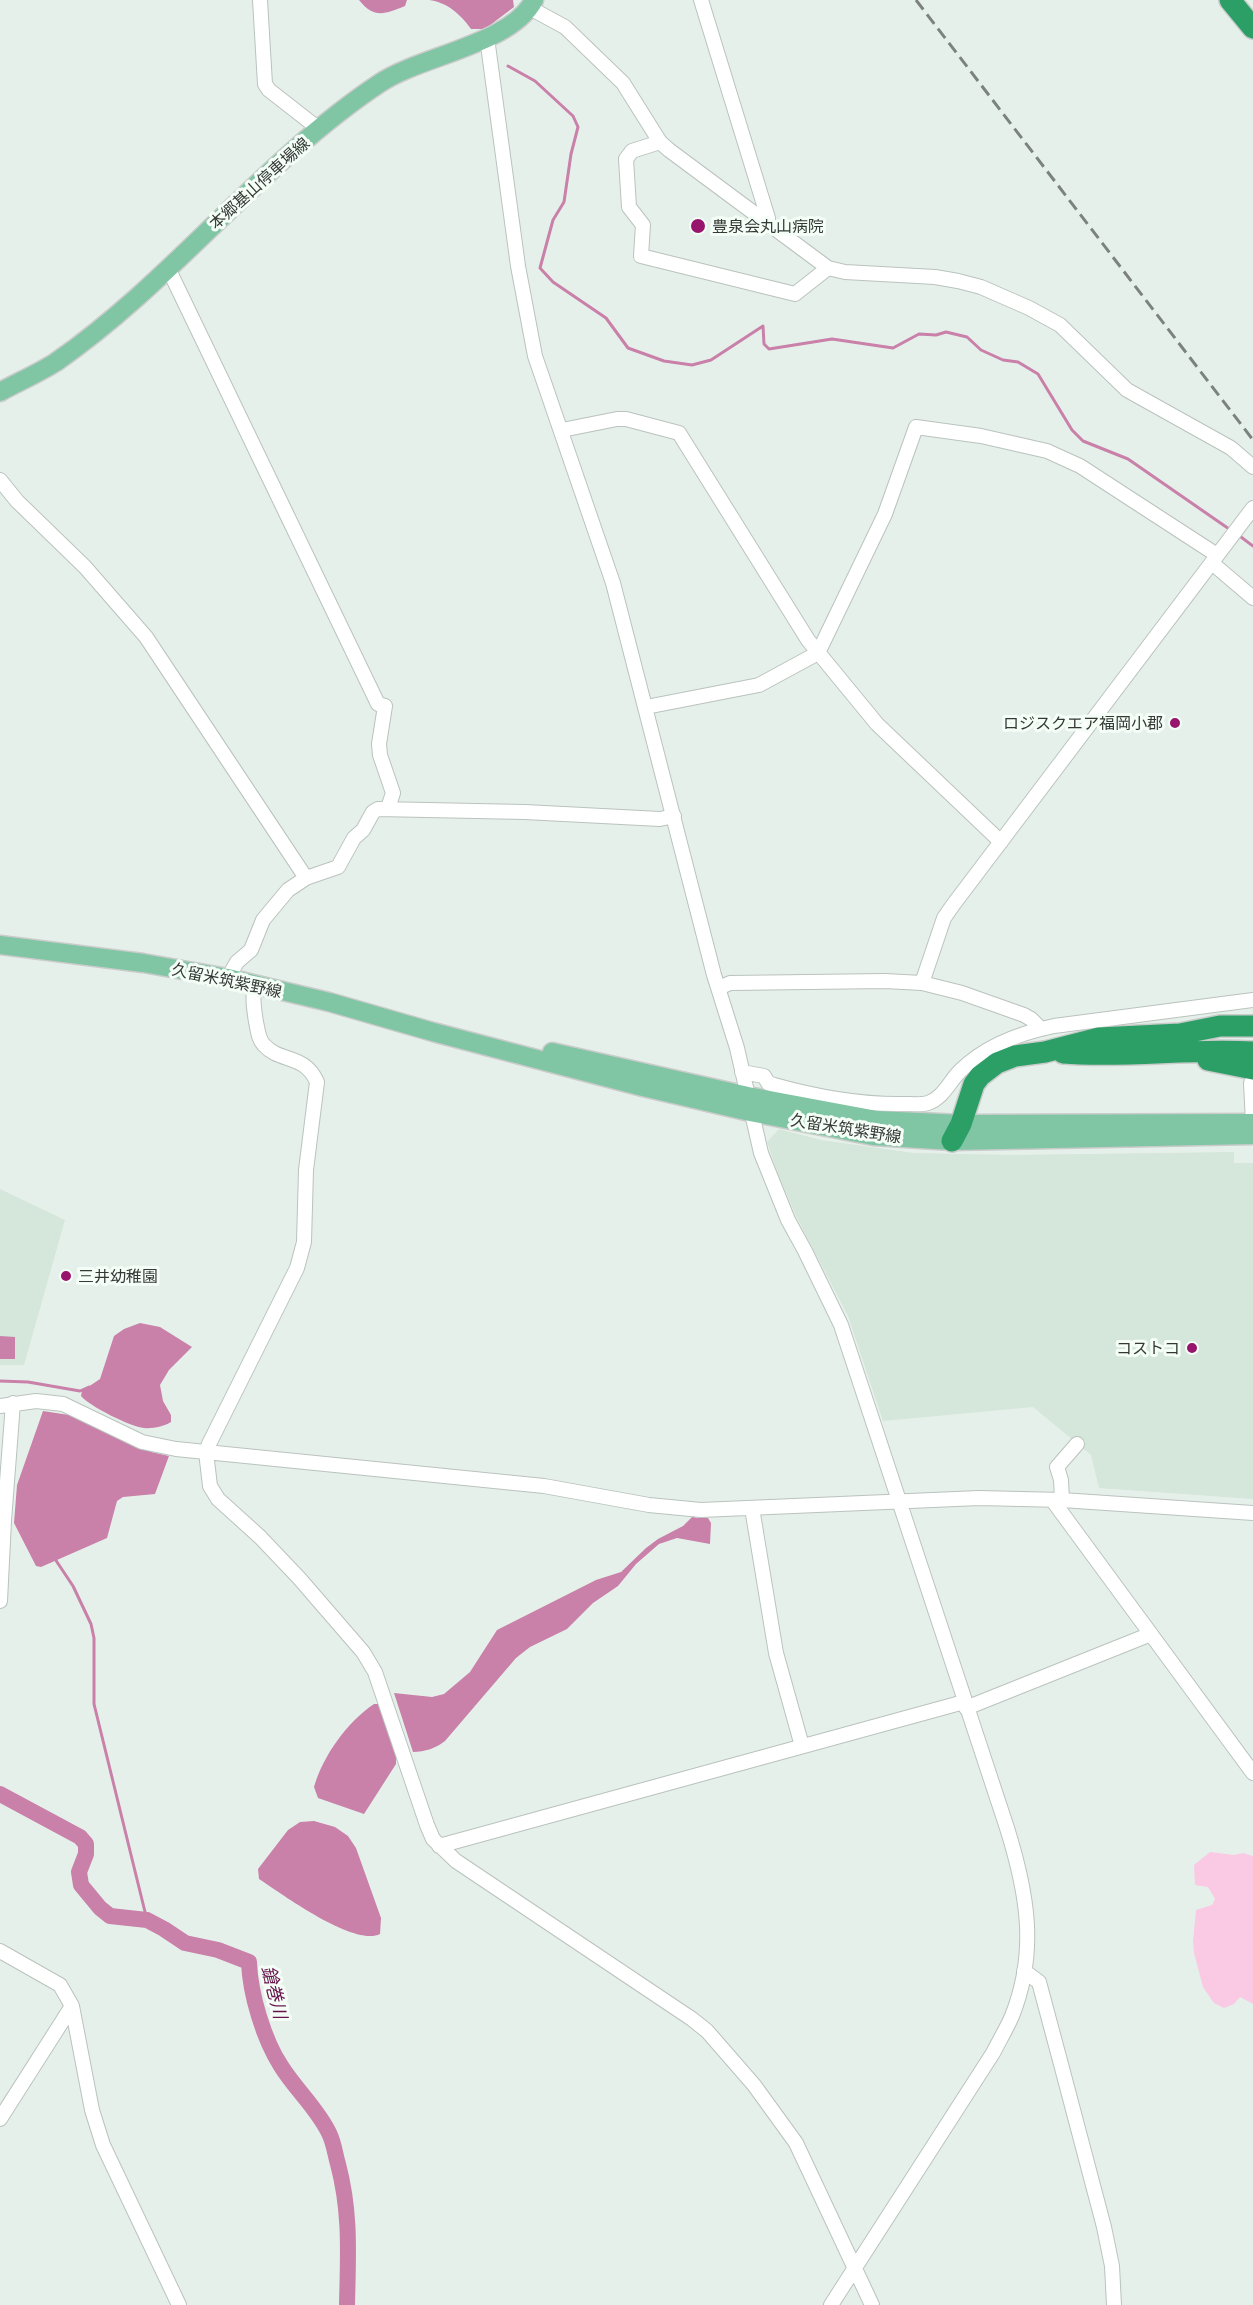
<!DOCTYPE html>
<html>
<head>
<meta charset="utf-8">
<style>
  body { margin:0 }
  canvas { display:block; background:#e6f0ea }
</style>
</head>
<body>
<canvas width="1253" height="2305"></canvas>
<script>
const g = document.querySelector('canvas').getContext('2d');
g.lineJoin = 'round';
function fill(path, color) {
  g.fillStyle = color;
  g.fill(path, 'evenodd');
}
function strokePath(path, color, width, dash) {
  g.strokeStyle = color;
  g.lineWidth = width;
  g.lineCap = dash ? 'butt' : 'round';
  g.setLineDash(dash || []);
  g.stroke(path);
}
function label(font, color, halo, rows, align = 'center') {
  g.font = font + ' Georgia,"Noto Sans JP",serif';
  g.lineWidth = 6;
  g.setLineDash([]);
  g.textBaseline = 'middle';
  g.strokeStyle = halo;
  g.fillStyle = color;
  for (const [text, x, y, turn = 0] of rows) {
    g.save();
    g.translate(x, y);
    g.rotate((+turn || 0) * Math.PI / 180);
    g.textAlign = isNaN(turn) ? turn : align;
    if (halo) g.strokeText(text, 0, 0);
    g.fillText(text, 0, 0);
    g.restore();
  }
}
fill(new Path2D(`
  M779,1129L821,1140L914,1153L1011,1155L1234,1152V1163H1253V1499L1099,1488L1091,1455L1033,1407L883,1421L848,1316L797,1218L778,1174L767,1142Z
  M0,1189L65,1220L24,1365H0Z`), '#d5e6da');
fill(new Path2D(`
  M1210,1852L1234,1855L1243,1853L1253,1856V2004L1240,1997L1234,2004L1224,2008L1214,2003L1203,1987L1194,1953L1193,1941L1196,1910L1212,1905L1215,1899L1208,1887L1195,1885L1194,1865Z`), '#fac9e3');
fill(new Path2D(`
  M359,0H407L405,6C385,14 374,19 359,0Z
  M429,0H513L514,7L485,29H471C461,15 447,2 429,0Z
  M140,1323L160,1327L192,1347L169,1370L160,1385L163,1401L171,1415V1422C165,1426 152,1429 144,1428C131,1427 89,1406 81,1396L82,1391L100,1379L114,1336L124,1329Z
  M0,1336L15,1337V1359H0Z
  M43,1411L69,1415L126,1442L151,1452L169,1456L155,1494L123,1497L117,1501L107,1538L41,1567L36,1566L14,1523L17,1485Z
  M693,1516L696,1518H708L711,1523L710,1544L677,1538L659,1544L636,1564L618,1586L593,1603L567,1629L530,1647L516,1658L445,1741C436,1748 425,1752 413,1752L394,1693L432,1697L444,1694L470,1672L497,1630L596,1580L621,1572L646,1548L658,1539L683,1526Z
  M374,1704H381L396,1752V1764L364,1814L318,1798L314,1787C323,1756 347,1722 374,1704Z
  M314,1821L335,1827L348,1836L356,1848L381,1918L380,1934C354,1947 282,1894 259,1879L258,1869L288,1830L300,1822Z`), '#c980a9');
strokePath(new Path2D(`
  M508,66L535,81L573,116L578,127L571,154L564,202L553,220L540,268L553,282L606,318L628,348L664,361L692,365L711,360L763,326L764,344L769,349L832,339L893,348L919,334L936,335L946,332L967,337L981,350L1003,360L1018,362L1038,374L1072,430L1083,441L1128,459L1232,531
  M1237,534L1253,546
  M0,1381L28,1382L80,1391L89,1387
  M55,1559L73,1586L91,1624L94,1638V1704L147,1920`), '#c980a9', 3);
strokePath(new Path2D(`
  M0,1794L80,1837L86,1844V1854L79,1872L81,1885L100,1908L110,1916L147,1920L164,1929L185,1943L218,1950L249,1962C250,1994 264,2040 281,2066C296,2090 317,2108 329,2133C334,2143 335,2154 338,2164C351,2213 348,2255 347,2305`), '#c980a9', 16);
const minor = new Path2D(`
  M260,0L265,84L269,90L319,129
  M701,0L768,218L767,224
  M530,8L565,27L623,83L660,142L669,150L828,268L845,272L935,277L958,281L981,287L1029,308L1060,325L1127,390L1231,448L1253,467
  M487,38L518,266L535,356L613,583L714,975L737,1048L761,1153L788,1220L805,1251L841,1325L1007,1828C1027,1892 1038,1951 1012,2016C1007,2028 999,2041 993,2053L831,2305
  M660,142L632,151L626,159L629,207L643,225L641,256L795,294L828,268
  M168,268L378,704L385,706L379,744L380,755L393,793L388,808
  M562,430L617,419H626L679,433L808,640L877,724L1001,842
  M0,480L17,501L85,567L146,637L306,878
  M1212,563L1253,598
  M646,707L759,685L818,653L885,514L916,427L981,436L1047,451L1080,466L1217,555
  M228,978L237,962L251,950L263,920L288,890L306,878L338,867L354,838L363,830L373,812L378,809L525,812L660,819L674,816
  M922,983L944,918L953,905L1253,508
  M255,984C252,997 254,1009 256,1022C258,1030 258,1039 264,1045C280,1063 304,1053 317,1082L306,1170L304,1242L297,1268L209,1444L206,1452L210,1486L218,1499L260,1537L299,1578L363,1652L375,1672L427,1825L433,1839L456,1861L692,2019L707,2031L754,2085L796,2143L872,2305
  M719,988L730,983L885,981L922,983L962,993L1024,1015L1031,1019L1041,1029
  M742,1072L764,1076L768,1083L774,1085C817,1097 861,1105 905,1104C912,1104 922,1105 928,1103C943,1098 950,1081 960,1071C986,1045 1020,1033 1054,1026L1253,1000
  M1251,1083L1253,1123
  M0,1406L36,1401L63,1404L142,1442L176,1449L544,1486L649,1505L701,1510L979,1498L1062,1500L1253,1513
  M1062,1500L1061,1480L1057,1467L1077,1444
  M1053,1501L1253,1773
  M752,1508L776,1653L802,1746
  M0,1601L4,1521L13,1403
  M966,1708L1151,1634
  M439,1846L964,1702
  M0,1951L60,1985L72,2006L92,2110L103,2145L179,2305
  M1024,1971L1039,1982L1062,2068L1104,2227L1112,2266L1114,2305
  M0,2119L72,2006`);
const major = new Path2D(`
  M0,392C18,382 39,373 56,362C173,281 261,162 380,83C420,56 512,44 534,0
  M0,945L143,963L228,978L329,1002L433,1032L643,1087L750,1112L873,1136L952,1141L1253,1135
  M552,1052L748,1096L877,1120L961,1124L1253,1123`);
const highway = new Path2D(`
  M1230,0L1253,28
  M1063,1053C1127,1058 1190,1048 1253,1052
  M1208,1060L1253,1069
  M952,1141L961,1124L974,1084L980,1076L997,1063L1015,1056L1045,1052L1099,1038L1180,1034L1220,1026H1253`);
strokePath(minor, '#bac3bd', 16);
strokePath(major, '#cacccb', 21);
strokePath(highway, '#cacccb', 24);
strokePath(minor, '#fff', 14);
strokePath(major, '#80c5a4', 18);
strokePath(highway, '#2c9f67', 21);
strokePath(new Path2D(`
  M916,0L1253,440`), '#7c837e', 3, [12, 6]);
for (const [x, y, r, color] of [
  [698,226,8,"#97156d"],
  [1175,723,6,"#97156d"],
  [66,1276,6,"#97156d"],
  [1192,1348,6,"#97156d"]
]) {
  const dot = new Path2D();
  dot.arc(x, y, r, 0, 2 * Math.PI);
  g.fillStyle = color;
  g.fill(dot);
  strokePath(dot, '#f4fef7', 2);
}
label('16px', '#353936', '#f4fef7', [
  ["本郷基山停車場線",259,183,-42],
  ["久留米筑紫野線",227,980,12],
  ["久留米筑紫野線",846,1128,9]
]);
label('16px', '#353936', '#f4fef7', [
  ["豊泉会丸山病院",712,226],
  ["ロジスクエア福岡小郡",1163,723,"right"],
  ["三井幼稚園",78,1276],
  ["コストコ",1180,1348,"right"]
], 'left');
label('italic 18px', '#69134c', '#f4fef7', [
  ["鎗巻川",275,1992,76]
]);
</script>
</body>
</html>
